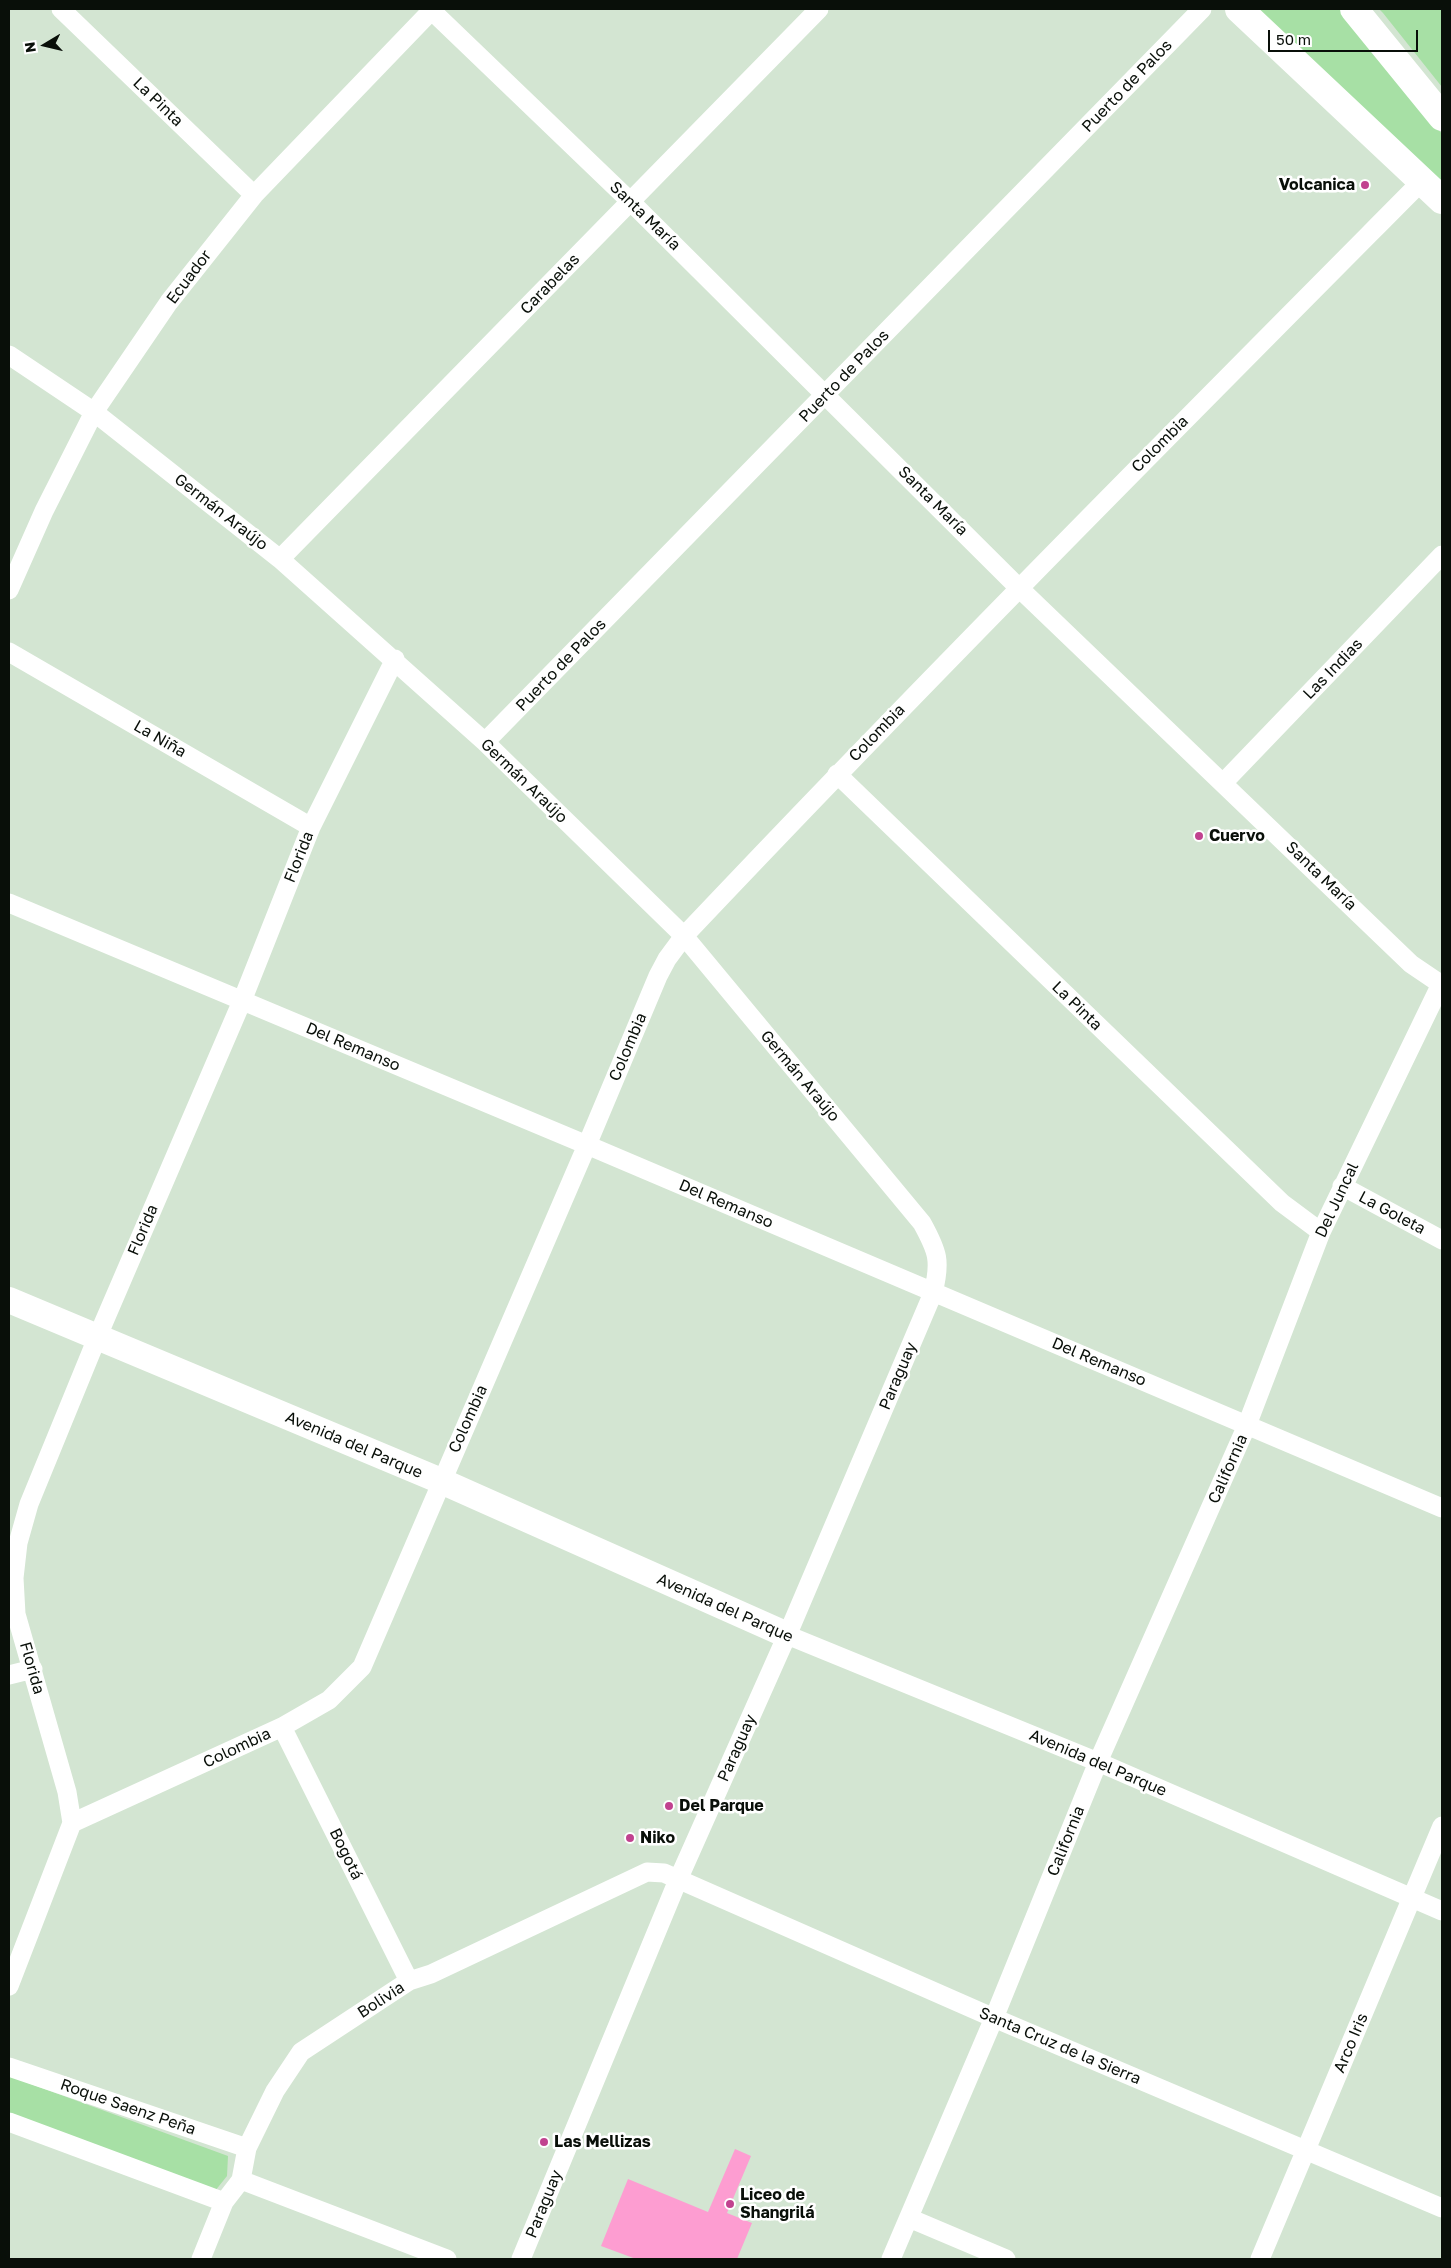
<!DOCTYPE html>
<html>
<head>
<meta charset="utf-8">
<style>
  body { margin:0 }
  #map { position:relative; width:1451px; height:2268px; overflow:hidden; background:#d3e5d2; font-family:"Golos Text",sans-serif }
  canvas { display:block }
  .frame { position:absolute; inset:0; border:10px solid #090f09; pointer-events:none }
  .north { position:absolute; left:20px; top:20px; width:50px; height:50px; -webkit-text-stroke:4px #fff; paint-order:stroke; rotate:261deg; font-size:14px; font-weight:700; line-height:20px; text-align:center; color:#090f09 }
  .north::after { content:''; display:block; margin:auto; width:18px; height:22px; background:#090f09; clip-path:polygon(50% 0,100% 100%,50% 72%,0 100%) }
  .scale { position:absolute; left:1268px; top:30px; width:150px; height:22px; box-sizing:border-box; border:2px solid #090f09; border-top:0; padding-left:6px; font-size:15px; line-height:18px; white-space:nowrap; color:#090f09; -webkit-text-stroke:4px #fff; paint-order:stroke }
</style>
</head>
<body>
<div id="map">
<canvas width="1451" height="2268"></canvas>
<div class="frame"></div>
<div class="north">N</div>
<div class="scale">50 m</div>
</div>
<script>
const g = document.querySelector('canvas').getContext('2d');
g.lineJoin = 'round';
function fill(path, color) {
  g.fillStyle = color;
  g.fill(path, 'evenodd');
}
function strokePath(path, color, width, dash) {
  g.strokeStyle = color;
  g.lineWidth = width;
  g.lineCap = dash ? 'butt' : 'round';
  g.setLineDash(dash || []);
  g.stroke(path);
}
function label(font, color, halo, rows, align = 'center') {
  g.font = font + ' "Golos Text",sans-serif';
  g.lineWidth = 5;
  g.setLineDash([]);
  g.textBaseline = 'middle';
  g.strokeStyle = halo;
  g.fillStyle = color;
  for (const [text, x, y, turn = 0] of rows) {
    g.save();
    g.translate(x, y);
    g.rotate((+turn || 0) * Math.PI / 180);
    g.textAlign = isNaN(turn) ? turn : align;
    if (halo) g.strokeText(text, 0, 0);
    g.fillText(text, 0, 0);
    g.restore();
  }
}
fill(new Path2D(`
  M1257,9H1341L1442,134V186Z
  M1379,9H1442V87L1383,13Z
  M9,2076L228,2156L227,2176L215,2191L9,2113Z`), '#a7e0a5');
fill(new Path2D(`
  M735,2149L751,2156L727,2213L752,2223L737,2259H636L601,2246L628,2179L708,2212Z`), '#fd9dd1');
strokePath(new Path2D(`
  M61,9L254,195
  M430,9L631,202L1018,587L1411,964L1442,985
  M9,355L94,412L280,559L485,742L684,936L922,1223C938,1252 941,1261 933,1293L792,1624L678,1880L521,2259
  M280,559L819,9
  M9,590L44,511L94,412L169,302L254,195L433,9
  M9,652L311,827
  M485,742L1202,9
  M837,774L1282,1203L1321,1232
  M1224,782L1442,555
  M9,903L587,1145L1442,1508
  M1342,1186L1442,1240
  M787,1635L1098,1762L1442,1911
  M9,1675L33,1669
  M282,1727L409,1981
  M72,1823L67,1792L16,1614L14,1578L18,1543L29,1504L97,1338L242,1001L311,827L395,659
  M9,1986L72,1823L282,1727L329,1700L362,1667L587,1145L658,976L667,959L684,936C926,680 1174,431 1422,181
  M9,2067L247,2148
  M9,2122L224,2202
  M241,2180L447,2259
  M909,2218L1006,2259
  M201,2259L224,2202L241,2180L247,2148L275,2091L301,2052L409,1981L431,1974L647,1872L664,1873L994,2018L1442,2208
  M891,2259L994,2018L1098,1762L1247,1425L1321,1232L1442,982
  M1260,2259L1442,1826`), '#fff', 19);
strokePath(new Path2D(`
  M9,1300L441,1481L787,1635`), '#fff', 26);
strokePath(new Path2D(`
  M1239,9L1442,200
  M1354,9L1442,117`), '#fff', 28);
for (const [x, y, r, color] of [
  [1365,185,5,"#c1428f"],
  [1199,836,5,"#c1428f"],
  [669,1806,5,"#c1428f"],
  [630,1838,5,"#c1428f"],
  [544,2142,5,"#c1428f"],
  [730,2204,5,"#c1428f"]
]) {
  const dot = new Path2D();
  dot.arc(x, y, r, 0, 2 * Math.PI);
  g.fillStyle = color;
  g.fill(dot);
  strokePath(dot, '#fff', 2);
}
label('16px', '#090f09', '#fff', [
  ["Puerto de Palos",1127,86,-46],
  ["La Pinta",158,102,44],
  ["Santa María",645,216,44],
  ["Ecuador",189,277,-53],
  ["Carabelas",550,284,-46],
  ["Puerto de Palos",844,376,-46],
  ["Colombia",1160,444,-45],
  ["Santa María",933,501,45],
  ["Germán Araújo",221,512,38],
  ["Puerto de Palos",561,665,-46],
  ["Las Indias",1333,669,-46],
  ["Colombia",877,733,-46],
  ["La Niña",160,739,30],
  ["Germán Araújo",524,781,44],
  ["Florida",299,857,-68],
  ["Santa María",1321,876,44],
  ["La Pinta",1077,1006,44],
  ["Del Remanso",353,1047,23],
  ["Colombia",628,1047,-67],
  ["Germán Araújo",800,1076,50],
  ["Del Juncal",1337,1200,-65],
  ["Del Remanso",726,1204,23],
  ["La Goleta",1392,1213,28],
  ["Florida",143,1230,-67],
  ["Del Remanso",1099,1362,23],
  ["Paraguay",898,1376,-67],
  ["Colombia",468,1419,-66],
  ["Avenida del Parque",354,1445,23],
  ["California",1228,1469,-66],
  ["Avenida del Parque",725,1608,24],
  ["Florida",32,1668,74],
  ["Colombia",237,1748,-25],
  ["Paraguay",737,1748,-66],
  ["Avenida del Parque",1098,1763,23],
  ["California",1066,1841,-68],
  ["Bogotá",346,1854,64],
  ["Bolivia",381,2000,-33],
  ["Arco Iris",1351,2043,-67],
  ["Santa Cruz de la Sierra",1060,2046,23],
  ["Roque Saenz Peña",128,2107,19],
  ["Paraguay",544,2204,-68]
]);
label('bold 16px', '#090f09', '#fff', [
  ["Volcanica",1355,185,"right"],
  ["Cuervo",1209,836],
  ["Del Parque",679,1806],
  ["Niko",640,1838],
  ["Las Mellizas",554,2142],
  ["Liceo de",740,2195],
  ["Shangrilá",740,2213]
], 'left');
</script>
</body>
</html>
